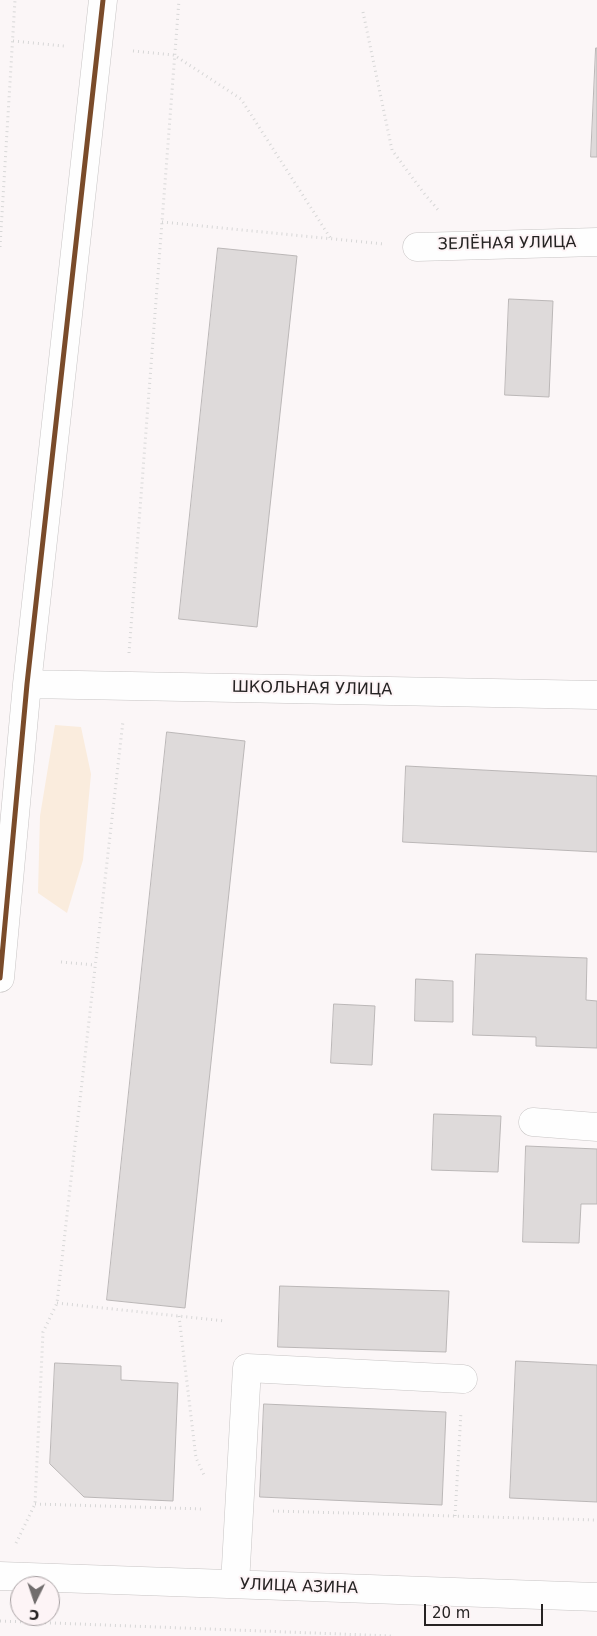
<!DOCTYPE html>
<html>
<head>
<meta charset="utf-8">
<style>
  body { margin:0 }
  #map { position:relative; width:597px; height:1636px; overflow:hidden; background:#fbf6f7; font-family:"DejaVu Sans",sans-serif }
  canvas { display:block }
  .north { position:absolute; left:10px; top:1576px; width:50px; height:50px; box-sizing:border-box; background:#fdf4f6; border:1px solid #a7a0a2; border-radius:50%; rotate:184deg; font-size:14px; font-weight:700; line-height:20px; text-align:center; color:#262323 }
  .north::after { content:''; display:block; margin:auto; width:18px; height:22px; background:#716d6d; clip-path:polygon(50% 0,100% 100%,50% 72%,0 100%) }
  .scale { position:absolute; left:424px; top:1604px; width:119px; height:22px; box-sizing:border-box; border:2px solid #262323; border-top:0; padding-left:6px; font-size:15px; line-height:18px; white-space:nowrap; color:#262323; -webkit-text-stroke:4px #fdf4f6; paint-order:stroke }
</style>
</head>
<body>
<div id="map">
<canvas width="597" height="1636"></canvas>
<div class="north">С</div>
<div class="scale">20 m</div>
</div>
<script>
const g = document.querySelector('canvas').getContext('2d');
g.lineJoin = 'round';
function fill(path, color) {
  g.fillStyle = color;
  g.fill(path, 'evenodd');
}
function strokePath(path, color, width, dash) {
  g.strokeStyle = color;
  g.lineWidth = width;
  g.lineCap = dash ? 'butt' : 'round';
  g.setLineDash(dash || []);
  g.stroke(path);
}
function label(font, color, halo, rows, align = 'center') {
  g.font = font + ' "DejaVu Sans",sans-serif';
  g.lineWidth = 4;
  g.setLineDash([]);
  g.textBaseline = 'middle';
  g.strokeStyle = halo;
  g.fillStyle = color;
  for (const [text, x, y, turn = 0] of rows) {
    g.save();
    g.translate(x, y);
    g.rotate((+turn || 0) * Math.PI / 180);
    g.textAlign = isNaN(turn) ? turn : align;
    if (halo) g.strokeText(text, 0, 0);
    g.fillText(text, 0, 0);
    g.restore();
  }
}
fill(new Path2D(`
  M55,725L81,727L91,774L83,860L67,913L38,893L40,816Z`), '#faecdd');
const building = new Path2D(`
  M596,48H597V157H591Z
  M218,248L297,256L257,627L179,619Z
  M509,299L553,301L549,397L505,395Z
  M167,732L245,741L185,1308L107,1300Z
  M406,766L597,776V852L403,842Z
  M476,954L587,958L586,1000L597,1001V1048L536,1046V1037L473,1035Z
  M416,979L453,981V1022L415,1021Z
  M334,1004L375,1006L372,1065L331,1063Z
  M434,1114L501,1116L498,1172L432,1170Z
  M526,1146L597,1149V1204H581L579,1243L523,1242Z
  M280,1286L449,1291L446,1352L278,1347Z
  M516,1361L597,1365V1502L510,1498Z
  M55,1363L121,1366V1380L178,1383L173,1501L84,1497L50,1464Z
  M264,1404L446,1412L442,1505L260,1497Z`);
fill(building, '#dedada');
strokePath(building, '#bbb7b7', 1);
const minor = new Path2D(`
  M417,247L597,242
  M27,684L597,695
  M0,978L27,684L103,0
  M533,1122L597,1127
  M0,1576L597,1597
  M235,1584L247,1368L463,1379`);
strokePath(minor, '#c7c4c4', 29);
strokePath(new Path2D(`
  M363,12L392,150L423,192L439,211
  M13,41L64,46
  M133,51L174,55L241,99L331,239
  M162,222L384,244
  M0,247L15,0
  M129,653L179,0
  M61,962L95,965
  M57,1303L225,1321
  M179,1316L196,1458L205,1477
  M35,1504L204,1509
  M273,1511L597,1520
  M455,1516L461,1412
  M16,1543L35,1504L43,1332L57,1303L123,721
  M0,1621L392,1636`), '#d7d7d7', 3, [1, 4]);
strokePath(minor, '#fefefe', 28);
strokePath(new Path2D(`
  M0,978L27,684L103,0`), '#7a4b2a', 5);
label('16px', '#262323', '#fdf4f6', [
  ["ЗЕЛЁНАЯ УЛИЦА",507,244,-1],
  ["ШКОЛЬНАЯ УЛИЦА",312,689,1],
  ["УЛИЦА АЗИНА",299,1587,2]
]);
</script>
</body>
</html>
